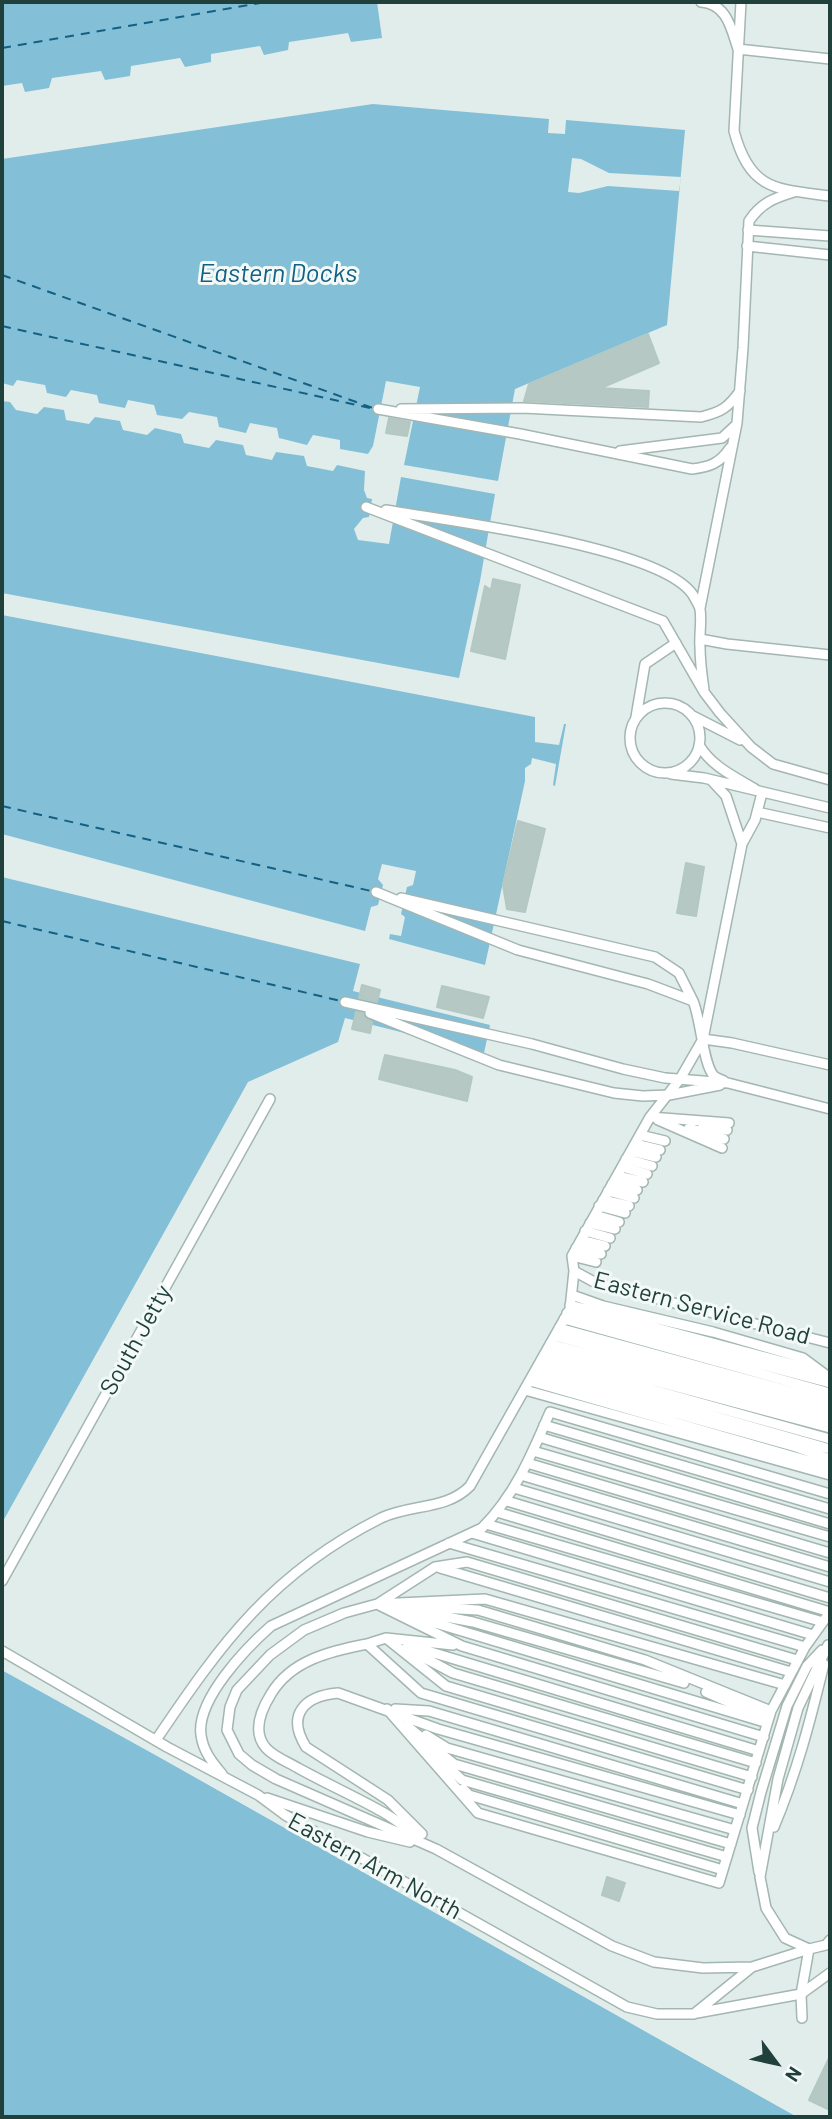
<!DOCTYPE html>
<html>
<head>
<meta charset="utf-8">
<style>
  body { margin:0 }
  #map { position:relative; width:832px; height:2119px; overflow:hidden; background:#e1edea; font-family:Barlow,sans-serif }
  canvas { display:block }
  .frame { position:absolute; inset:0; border:4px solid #20403c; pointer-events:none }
  .north { position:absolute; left:741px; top:2028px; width:70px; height:70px; -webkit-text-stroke:5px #f2f9f7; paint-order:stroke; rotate:123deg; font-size:19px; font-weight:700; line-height:28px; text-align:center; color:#20403c }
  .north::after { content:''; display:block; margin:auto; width:24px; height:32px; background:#20403c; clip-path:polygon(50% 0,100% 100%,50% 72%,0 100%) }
</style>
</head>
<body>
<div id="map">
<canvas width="832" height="2119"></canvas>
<div class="frame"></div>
<div class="north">N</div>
</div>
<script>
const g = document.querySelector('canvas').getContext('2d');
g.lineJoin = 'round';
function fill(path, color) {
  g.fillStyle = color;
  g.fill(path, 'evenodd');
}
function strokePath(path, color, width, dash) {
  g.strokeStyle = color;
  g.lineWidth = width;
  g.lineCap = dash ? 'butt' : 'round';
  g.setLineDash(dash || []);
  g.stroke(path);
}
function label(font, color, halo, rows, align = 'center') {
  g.font = font + ' Barlow,sans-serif';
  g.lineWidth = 6;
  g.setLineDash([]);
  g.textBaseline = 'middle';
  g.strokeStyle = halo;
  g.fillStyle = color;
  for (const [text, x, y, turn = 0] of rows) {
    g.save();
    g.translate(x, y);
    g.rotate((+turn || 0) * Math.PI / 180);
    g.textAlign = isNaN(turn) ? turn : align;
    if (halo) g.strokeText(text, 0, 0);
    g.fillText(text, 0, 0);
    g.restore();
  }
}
fill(new Path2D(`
  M2,2H377L382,38L351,42L348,33L289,42L288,50L264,55L260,46L211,54V62L185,67L180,58L131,66L130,76L105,80L101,71L52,78L49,88L25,92L22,83L2,86Z
  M373,104L549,119L548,133L565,134L566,120L685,130L667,325L515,389L498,481L404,465L420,387L386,381L373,446L368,454L340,449V440L313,435L307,445L279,438L277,428L250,423L246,433L219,427L217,417L189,412L182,419L157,415L154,405L128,400L125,408L99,403L97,395L71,390L66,397L47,393L45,385L17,380L13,386L2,383V159Z
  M2,401L10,402L16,410L37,414L44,407L64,410L66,420L89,424L95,417L120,421L123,430L147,435L155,428L181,434L184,443L209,448L216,440L243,445L246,455L272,460L276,452L304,456L307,466L333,471L337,465L365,471L364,490L367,498L372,499L369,517L363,518L354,529L358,540L389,544L401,477L495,494L480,581L459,678L2,593Z
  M2,615L535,717V742L559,745L564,724H566L555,786L553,785L556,764L532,758L531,764L525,768V781L485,965L389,939L390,934L401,936L405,917L401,914L407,887L413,885L416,871L382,864L378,879L383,885L378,905L371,907L365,931L2,834Z
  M2,877L360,964L353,991L490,1025L484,1053L345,1018L338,1042L248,1082L2,1523Z
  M2,1670L161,1758L797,2117H2Z`), '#84bfd8');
fill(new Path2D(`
  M572,158L581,159L609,173L681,177L679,191L608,186L579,193L568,192Z
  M2,1667L163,1755L780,2103L778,2106L161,1758L2,1670Z`), '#e1edea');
strokePath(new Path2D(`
  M2,48L266,2
  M2,275L373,408
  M2,326L370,408
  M2,806L371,891
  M2,921L341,1001`), '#146082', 2, [9, 7]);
const building = new Path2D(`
  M648,334L659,363L601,388L649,391L648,407L524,401L529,384Z
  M389,418L410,422L407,436L386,433Z
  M493,579L520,585L505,659L471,651L485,586L491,590Z
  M518,821L545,829L525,912L507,909L503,885Z
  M686,863L704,867L696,916L677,913Z
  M362,985L380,990L377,1002L359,998Z
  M442,986L489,997L483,1018L437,1007Z
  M356,1012L363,1013L365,1018L372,1022L370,1033L352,1029Z
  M385,1055L455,1070L472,1077L467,1101L379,1079Z
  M607,1877L625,1883L619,1901L602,1895Z
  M830,2056V2110L809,2100Z`);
fill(building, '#b6c8c3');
strokePath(building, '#b3c8c2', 2);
const service = new Path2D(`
  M701,2C727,4 731,28 738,49L830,59
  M741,2L734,131C750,191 776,189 830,196
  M748,230L830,236
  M747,246L830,255
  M378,409L520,434L692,469C710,467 720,463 730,448
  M401,409L523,408L701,417C721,412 728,408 740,391
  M620,451L722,438L736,425
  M366,507L663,621L704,692L720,713L751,747L773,764L830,780
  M386,510C447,521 661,546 693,595C695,599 699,605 700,609C702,621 699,635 700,647C700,661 702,676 704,690
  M700,608L737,423L743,348L749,221C761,203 774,198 794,192
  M700,639L727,644L830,655
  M630 738a35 35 0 1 1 70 0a35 35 0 1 1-70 0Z
  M693,716L740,740
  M636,717L645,664L676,643
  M699,745C711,766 735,777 755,789
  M671,774L704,778L830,808
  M712,781L726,796L742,844
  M757,812L830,828
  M376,892L518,950L648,984L693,1001C701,1019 703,1065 714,1076C717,1079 721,1079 724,1081
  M401,898L655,957L679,973L693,1001
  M345,1002L532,1044L623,1069L665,1078L728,1083L830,1109
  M370,1013L499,1065L614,1093L643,1096L669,1095L720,1085
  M703,1039L732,1043L830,1065
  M650,1117L729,1123
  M658,1120L722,1148
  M703,1126L727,1130
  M689,1128L724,1139
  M640,1135L665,1141
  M635,1144L660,1150
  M631,1151L656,1157
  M626,1159L652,1166
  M622,1167L647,1174
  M617,1176L643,1182
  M612,1184L637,1190
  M608,1191L634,1198
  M603,1200L629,1206
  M599,1206L625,1213
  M595,1215L619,1222
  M590,1223L615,1229
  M585,1231L610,1238
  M581,1240L605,1246
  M576,1248L601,1254
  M572,1256L596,1262
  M574,1271L596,1283L830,1343
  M572,1295L603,1306L713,1332L803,1358L830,1378
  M570,1305L818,1371
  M567,1313L830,1383
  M564,1319L830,1393
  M559,1328L830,1402
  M555,1336L830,1411
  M550,1344L830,1419
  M546,1352L830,1428
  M542,1359L830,1439
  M538,1366L830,1449
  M534,1374L796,1447L830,1459
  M530,1381L830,1467
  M525,1390L830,1475
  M544,1425L830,1509
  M539,1437L830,1524
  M533,1451L830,1537
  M527,1463L830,1553
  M521,1475L830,1567
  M514,1488L830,1582
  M507,1501L830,1598
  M497,1512L830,1612
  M486,1524L823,1622
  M472,1533L813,1635
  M449,1543L805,1647
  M440,1568L791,1672
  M2,1581L270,1099
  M379,1603L435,1567L467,1562L797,1660
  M379,1605L462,1646L764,1737
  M393,1607L473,1622L684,1683
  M421,1607L478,1610L645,1660L771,1711
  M412,1616L761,1721
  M386,1638L446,1686L752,1777
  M367,1644L386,1638L453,1645
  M828,1645L798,1708L791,1733L778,1779L760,1877L766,1908L785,1938L809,1949L826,1945L830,1940
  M411,1646L759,1751
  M406,1648L453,1673L756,1763
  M2,1651L167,1747L258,1795L285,1815L627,2007L657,2014H694L752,1967
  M785,1685L485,1599L377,1604L344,1613L304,1630L270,1655L237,1690L230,1707L227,1730L239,1754L252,1765L276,1779L436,1849L612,1946L654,1962L703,1968L752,1967L809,1949L801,1994L802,2018
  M706,1692L768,1719
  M387,1709L478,1813L719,1883L771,1711L805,1647L830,1612
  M395,1709L429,1711L743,1804
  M407,1726L454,1764L731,1844
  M426,1735L447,1748L735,1830
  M156,1740C222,1642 272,1573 381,1518C411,1504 447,1510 470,1486L570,1309L574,1271L572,1256L650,1117L680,1079L703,1039L742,844L755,820L762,793
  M426,1746L462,1780L727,1857
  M222,1774C212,1762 203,1751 201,1735C196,1700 246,1648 271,1626L482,1528C515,1495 532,1454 550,1412L830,1494
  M463,1789L469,1795L723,1870
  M267,1798L368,1832L410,1842
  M774,1827C797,1772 810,1722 824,1664
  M422,1834L388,1800L306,1747C286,1715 304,1696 338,1693L438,1729L740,1815
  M418,1837C406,1828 393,1817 379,1810C352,1795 325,1783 298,1768C288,1762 274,1757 266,1748C252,1732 261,1710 271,1694C291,1660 331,1651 367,1644L421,1693L748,1790
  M759,1872L752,1828L761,1792L787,1706L807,1666L822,1650
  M697,2013L801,1994L830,1973`);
strokePath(service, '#a3b6b2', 12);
strokePath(service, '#fff', 9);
label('24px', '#20403c', '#f2f9f7', [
  ["Eastern Service Road",702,1308,15],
  ["South Jetty",136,1340,-61],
  ["Eastern Arm North",375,1866,29]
]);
label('italic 26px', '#146082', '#f2f9f7', [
  ["Eastern Docks",278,273]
]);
</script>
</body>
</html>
